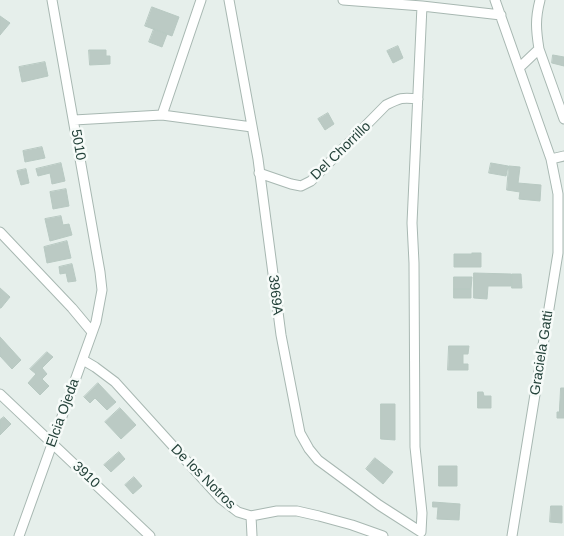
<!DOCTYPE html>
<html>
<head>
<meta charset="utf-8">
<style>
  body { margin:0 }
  canvas { display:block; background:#e6efeb }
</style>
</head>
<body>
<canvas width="564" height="536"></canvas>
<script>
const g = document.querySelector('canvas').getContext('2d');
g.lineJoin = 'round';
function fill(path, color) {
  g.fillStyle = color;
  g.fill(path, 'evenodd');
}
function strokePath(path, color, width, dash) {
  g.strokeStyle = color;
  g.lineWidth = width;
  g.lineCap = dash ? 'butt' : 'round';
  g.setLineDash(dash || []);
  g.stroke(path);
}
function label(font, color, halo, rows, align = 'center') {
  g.font = font + ' Arial,sans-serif';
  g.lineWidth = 5;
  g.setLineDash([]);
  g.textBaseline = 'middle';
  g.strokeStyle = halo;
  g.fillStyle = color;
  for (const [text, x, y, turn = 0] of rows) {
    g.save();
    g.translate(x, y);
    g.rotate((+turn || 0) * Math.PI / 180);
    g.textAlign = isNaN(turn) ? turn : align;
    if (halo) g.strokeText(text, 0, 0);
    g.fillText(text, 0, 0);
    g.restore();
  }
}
const building = new Path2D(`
  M152,7L179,17L172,36L145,26Z
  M0,16L10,23L0,35Z
  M154,29L167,34L162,47L149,42Z
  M398,46L403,58L393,63L387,51Z
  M89,50H106V56H110V64L90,65Z
  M553,55L564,57V66L552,63Z
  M45,62L48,76L22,82L19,67Z
  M328,113L334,124L325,130L318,119Z
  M42,147L45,158L25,162L23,151Z
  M61,163L65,181L52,184L50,173L38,176L36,169Z
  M491,163L508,166L506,176L489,173Z
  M509,166L520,167L518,183L541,185L540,201L519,199L520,192L507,190Z
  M26,169L29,183L21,185L17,171Z
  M66,189L69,206L53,209L50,192Z
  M61,216L63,225L69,224L72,235L50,241L45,219Z
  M67,241L71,258L47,263L44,247Z
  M472,253H481V267H454V254H472Z
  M72,264L76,281L68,282L66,273L60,274L59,267Z
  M474,273L511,274V286H488L487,299L474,298Z
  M512,274H521L522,288H512Z
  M454,277H472L471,289H454Z
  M0,288L10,297L1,308H0Z
  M454,289H471V298H454Z
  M0,337L21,360L12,369L0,356Z
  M449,346H469L468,354H463V364H468V370H448Z
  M47,352L53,357L42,368L47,374L42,379L49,386L40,395L28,383L36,374L30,369Z
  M98,383L116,402L107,410L95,398L90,403L84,397Z
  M561,388H564V418H557V412H559Z
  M478,392H483L484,396H491V408H478Z
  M381,404H395V440L381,439Z
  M120,408L136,425L121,439L105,422Z
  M4,417L11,424L0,435V420Z
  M119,452L125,459L111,472L104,465Z
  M375,458L393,472L383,484L366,469Z
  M439,466H457V486H439Z
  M134,477L142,486L133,494L125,485Z
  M433,502L460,504L459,520L437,519L438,507H433Z
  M551,506H562V523L550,522Z`);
fill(building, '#bbcac4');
strokePath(building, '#b8c9c2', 1);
const minor = new Path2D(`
  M229,0L258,159L281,335L300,433L309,449L318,460L379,505L421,532L422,513L415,447L414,263L412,223L422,6
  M343,0L422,6L501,15
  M495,0L551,159L558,194V253L512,536
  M539,49L564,119
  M520,67L539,49C536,30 535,19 540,0
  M162,115L201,0
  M74,120L162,115L252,127
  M551,159L564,156
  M259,173L291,184L301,186L311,181L386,105C400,98 402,97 418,99
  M0,232L72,308L92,332
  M83,360L95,367L115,382L221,499L238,512L251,516L277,511H297L319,516L352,525L383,536
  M0,394L150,536
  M251,516L252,536
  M19,536L96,322L102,290L100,272L52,0`);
strokePath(minor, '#a8b8b2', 11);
strokePath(minor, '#fff', 9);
label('14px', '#24423a', '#f7fbf9', [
  ["5010",78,145,80],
  ["Del Chorrillo",341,151,-44],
  ["3969A",275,295,83],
  ["Graciela Gatti",542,353,-81],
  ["Elcia Ojeda",63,413,-70],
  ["3910",86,475,43],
  ["De los Notros",203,477,45]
]);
</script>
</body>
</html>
